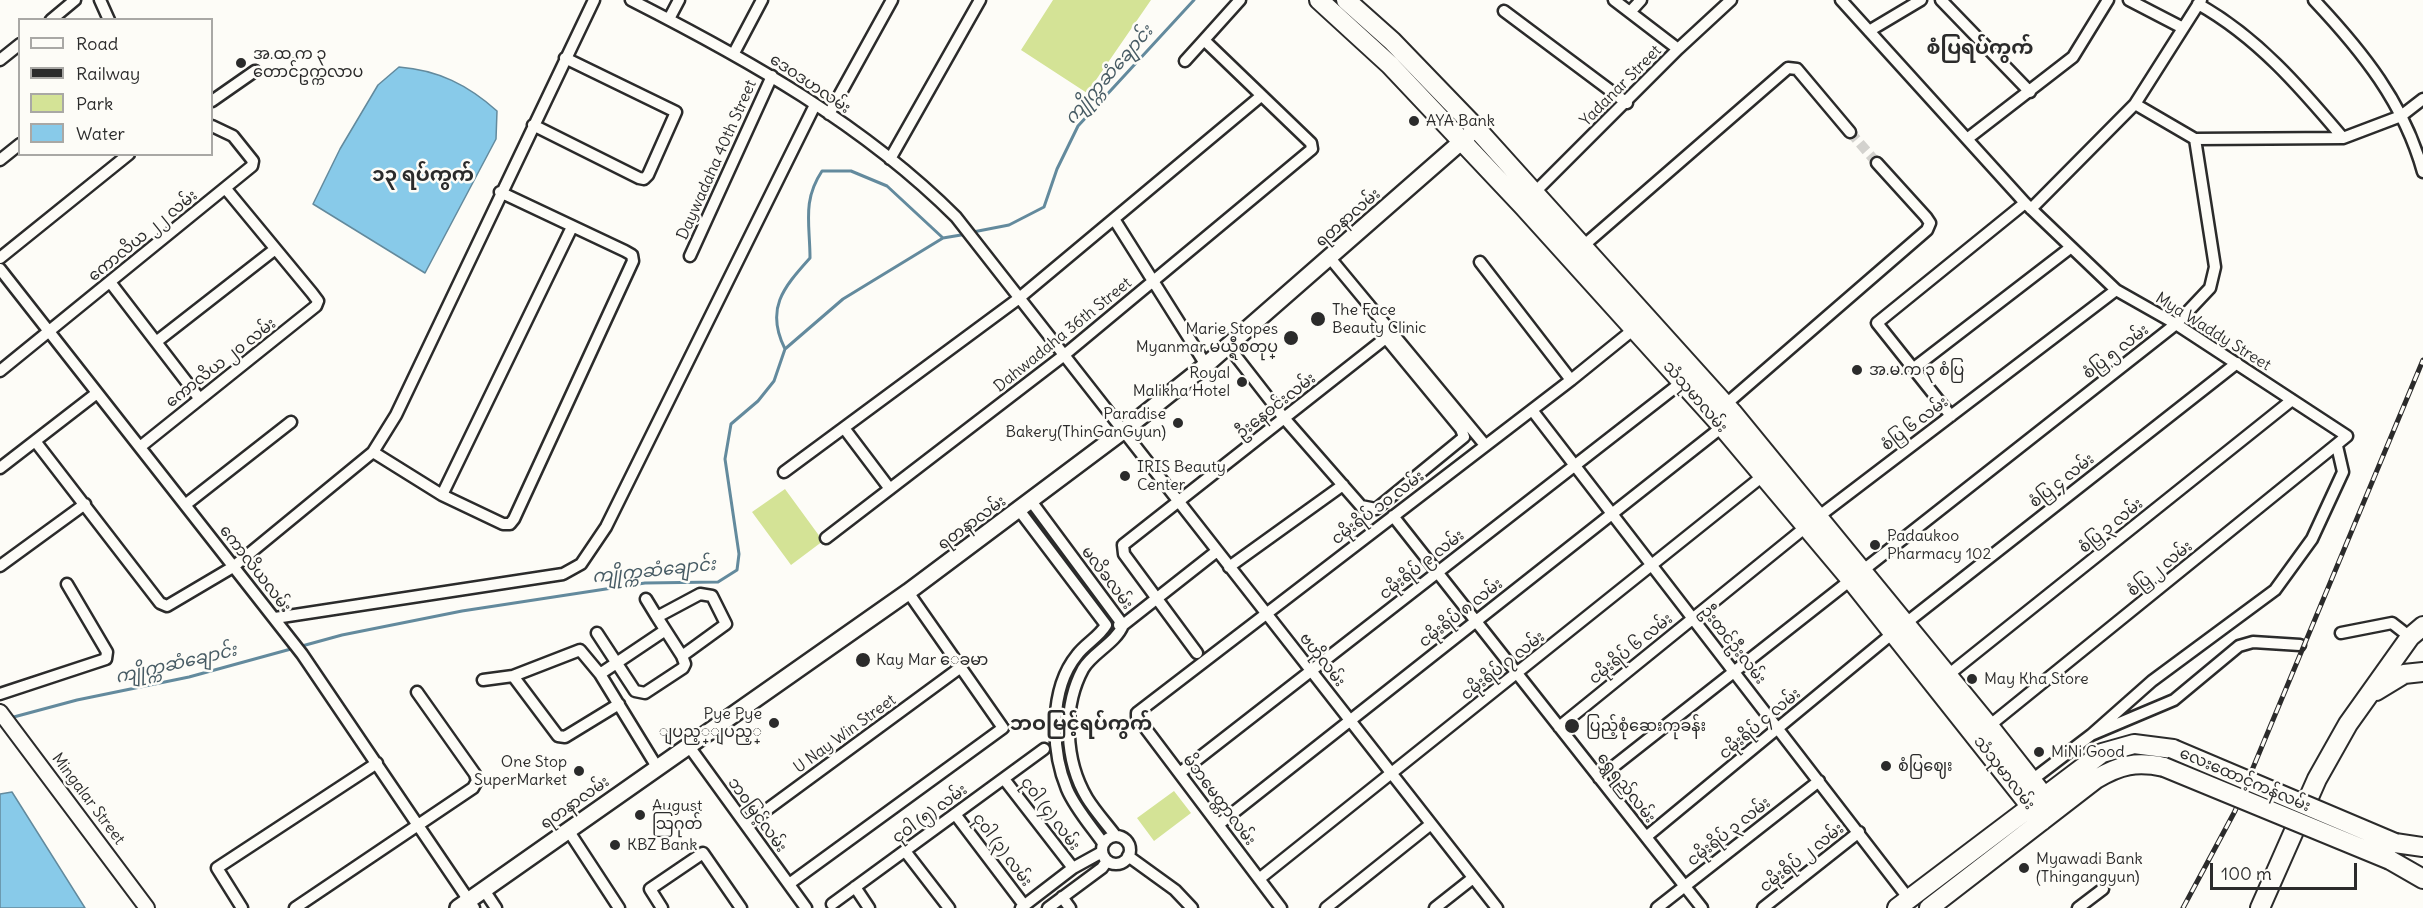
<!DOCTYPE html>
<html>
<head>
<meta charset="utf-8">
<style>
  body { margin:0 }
  #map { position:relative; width:2423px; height:908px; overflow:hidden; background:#fdfcf7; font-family:Delius,sans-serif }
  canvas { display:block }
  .legend { position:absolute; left:18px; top:18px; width:195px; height:138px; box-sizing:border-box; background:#fdfcf7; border:2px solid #a9a8a5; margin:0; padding:8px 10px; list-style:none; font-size:18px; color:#2b2b2b }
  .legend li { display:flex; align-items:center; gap:12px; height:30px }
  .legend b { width:30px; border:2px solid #a9a8a5 }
  .scale { position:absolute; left:2210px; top:863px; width:147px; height:27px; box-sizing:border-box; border:3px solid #2b2b2b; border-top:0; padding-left:8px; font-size:18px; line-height:21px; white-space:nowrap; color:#2b2b2b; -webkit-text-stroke:4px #fdfcf7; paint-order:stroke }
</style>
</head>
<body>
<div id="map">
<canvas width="2423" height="908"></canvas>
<ul class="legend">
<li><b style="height:8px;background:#fdfcf7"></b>Road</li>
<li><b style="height:8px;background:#2b2b2b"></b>Railway</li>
<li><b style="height:16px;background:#d4e396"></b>Park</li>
<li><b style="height:16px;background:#88cae9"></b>Water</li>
</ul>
<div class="scale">100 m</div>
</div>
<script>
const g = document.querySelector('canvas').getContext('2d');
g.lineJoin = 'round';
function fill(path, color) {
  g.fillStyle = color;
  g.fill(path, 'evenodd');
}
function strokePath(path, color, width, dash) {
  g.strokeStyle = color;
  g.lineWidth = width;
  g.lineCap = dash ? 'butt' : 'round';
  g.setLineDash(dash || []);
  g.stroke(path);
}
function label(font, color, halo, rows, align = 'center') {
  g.font = font + ' Delius,"Noto Sans Myanmar",sans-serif';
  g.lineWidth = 5;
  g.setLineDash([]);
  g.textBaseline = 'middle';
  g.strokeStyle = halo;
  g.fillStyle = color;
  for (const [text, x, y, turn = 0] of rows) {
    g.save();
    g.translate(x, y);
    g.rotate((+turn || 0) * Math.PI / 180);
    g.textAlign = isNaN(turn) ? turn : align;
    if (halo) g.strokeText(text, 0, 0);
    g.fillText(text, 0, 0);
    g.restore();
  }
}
fill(new Path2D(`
  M1053,0H1151L1087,93L1021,50Z
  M785,489L823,541L791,565L752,512Z
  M1174,791L1191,813L1154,841L1137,818Z`), '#d4e396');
const water = new Path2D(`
  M399,67C438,70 468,85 497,111L496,139L425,273L313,204L340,149L378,85Z
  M12,792L85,908H0V794Z`);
fill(water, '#88cae9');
strokePath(water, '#638a9d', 1.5);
strokePath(new Path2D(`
  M973,232L1009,225L1044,207L1057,169L1078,126L1194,0
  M785,349C765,309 783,288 810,258C810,224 802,201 822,171H851L887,186L943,238
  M10,718L77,700L189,677L342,635L462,611L645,583L718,582L737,570L739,554L725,459L731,424L758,401L774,381L785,349L843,299L943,238L967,234`), '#638a9d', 3);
strokePath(new Path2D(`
  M1850,132L1877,163`), '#d3d2ce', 10, [10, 5]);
const minor = new Path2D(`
  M100,0L109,20
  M631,0C747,59 863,124 956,217L1497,908
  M1614,0L1678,49
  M1841,0L2025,203L2116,290L2176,324L2347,436L1989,726
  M1941,0L2030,92
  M2129,0L2181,27
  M2314,0C2362,51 2404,103 2423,172
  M2198,4C2257,37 2300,87 2343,138L2401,116L2423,99
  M1504,11L1627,103
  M1630,12L1641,0
  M669,19L679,0
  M51,20L75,0
  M1869,31L1921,0
  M734,53L762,0
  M0,60L20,44
  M1185,61L1204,40
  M212,101L255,71
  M829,114L892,0
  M533,125L639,178L644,179L648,175L676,112L565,58
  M1967,139L2073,57L2108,0
  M2195,139L2343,138
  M890,159L980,0
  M0,160L20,144
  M1533,194L1678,49L1731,0
  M2031,209L2135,104L2201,0
  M1114,219L1206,365
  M1582,247L1788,68L1797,69L1850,132
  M690,256L772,76
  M0,258L129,154
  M1330,258L1485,445
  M1480,262L1571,380
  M0,269L302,654L474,908
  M110,282L199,398
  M156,342L274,250
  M1228,346L1284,418L1361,506L1376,509L1464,437L1461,429L1386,338
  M1914,368L2070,248
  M0,371L252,166L253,161L233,136L212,126
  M1725,405L1927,230L1930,223L1926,217L1877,163
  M1532,410L1909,899
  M1951,416L1877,323L2025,203
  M844,428L890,489
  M35,441L160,603L167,606L233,567L373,452L396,415L594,0
  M140,447L316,306L318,301L312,293L226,189
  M373,452L442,495L503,524H510L514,519L633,261L632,255L625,251L500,192
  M0,468L97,393
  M784,472L1018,299L1261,96
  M442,495L572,227
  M1031,501L1123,625C1116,643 1092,653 1083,669C1062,708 1065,761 1087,798C1095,811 1106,823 1115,835
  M185,505L291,422
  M1019,510L1106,625C1099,637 1085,644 1077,655C1049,689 1051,751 1067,789C1075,808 1091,826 1103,843
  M1393,516L1702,908
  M1818,517L2116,290
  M826,538L1063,356L1312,149L1311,143L1204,40L1240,0
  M0,566L85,504
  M1229,567L1343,485
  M700,594L712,596L726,624L682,656L657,617Z
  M646,599L657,617
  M275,618L563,574L581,564L606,527L815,105
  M1906,623L2237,363
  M1119,625H1123L1217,551
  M597,633L635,691L645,693L683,668L685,664L682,656
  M2341,633L2392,623L2410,637
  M1197,653L1124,554L1123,545L1392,333
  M600,674L664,631
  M1948,675L2292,400
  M513,676L558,736L565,737L619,704
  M483,680L513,676L580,650L600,674L657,767
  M0,694L106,659L107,652L67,584
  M1559,727L1807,526
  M2091,735L2152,681L2275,590L2312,539L2343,472L2337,446
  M688,745L806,908
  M1181,772L1682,382
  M1599,778L2176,324L2210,288L2215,267L2195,139L2135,104
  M1004,779L1073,868
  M2032,780L2091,735L2174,700L2239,646L2253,642L2300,645
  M955,814L1024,905
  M1219,824L1722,427
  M746,825L961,667
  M568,830L619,908
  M1102 850a14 14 0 1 1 28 0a14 14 0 1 1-28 0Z
  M1646,837L1893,633
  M905,851L949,908
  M1128,856L1175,890L1192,908
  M1259,879L1764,475
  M789,884L1003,728L908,592
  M855,887L869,908
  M484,890L496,908
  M1062,897L1070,908
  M832,904L1044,749
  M242,908L217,868L377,763
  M295,908L473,788L477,781L475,774L417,692
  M662,908L650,889L703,853L741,908
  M1021,908L1073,868L1102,852
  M1048,908L1102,868L1107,861
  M1281,908L1137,717V713L1571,380L1634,329
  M1326,908L1431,824
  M1435,908L1473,878
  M1657,908L1819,781
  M1763,908L1859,832
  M2078,908L2103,889`);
const tertiary = new Path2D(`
  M0,712L147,908`);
const secondary = new Path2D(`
  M458,908L908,592L1123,431L1206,365L1470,134`);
const primary = new Path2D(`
  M1319,0L1390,65L1523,206L1719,423L1851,580L2042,821
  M1346,0L1392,41L1476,128L1732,412L1989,726L2055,810
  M2376,691L2404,674L2423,672
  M2395,843L2423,847
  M2390,860L2423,879
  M1897,908L2102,753L2134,744L2173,749
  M1929,908L2096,779C2120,765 2136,761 2164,767
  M2260,908L2317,779L2348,724L2410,637L2423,626`);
strokePath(minor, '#2b2b2b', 15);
strokePath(tertiary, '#2b2b2b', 18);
strokePath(secondary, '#2b2b2b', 20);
strokePath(primary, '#2b2b2b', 22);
strokePath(minor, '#fdfcf7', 10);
strokePath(tertiary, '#fdfcf7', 14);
strokePath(secondary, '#fdfcf7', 15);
strokePath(primary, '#fdfcf7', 18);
const rail = new Path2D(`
  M2183,908L2235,811L2423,360`);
strokePath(rail, '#2b2b2b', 5);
strokePath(rail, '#fdfcf7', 3, [9]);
const primaryBridge = new Path2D(`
  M2173,749L2395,843
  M2164,767L2390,860`);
strokePath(primaryBridge, '#2b2b2b', 22, []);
strokePath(primaryBridge, '#fdfcf7', 18);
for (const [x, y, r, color] of [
  [241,63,6,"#2b2b2b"],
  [1414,121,6,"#2b2b2b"],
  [1318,319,8,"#2b2b2b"],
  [1291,338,8,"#2b2b2b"],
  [1857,370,6,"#2b2b2b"],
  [1242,382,6,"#2b2b2b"],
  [1178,423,6,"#2b2b2b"],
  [1125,476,6,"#2b2b2b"],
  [1875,545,6,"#2b2b2b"],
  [863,660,8,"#2b2b2b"],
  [1972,679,6,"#2b2b2b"],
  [774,723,6,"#2b2b2b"],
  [1572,726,8,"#2b2b2b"],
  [2039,752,6,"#2b2b2b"],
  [1886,766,6,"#2b2b2b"],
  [579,771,6,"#2b2b2b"],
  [640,815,6,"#2b2b2b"],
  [615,845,6,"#2b2b2b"],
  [2024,868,6,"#2b2b2b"]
]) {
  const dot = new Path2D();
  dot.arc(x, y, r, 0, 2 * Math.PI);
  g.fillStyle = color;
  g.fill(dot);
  strokePath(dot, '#fdfcf7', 2);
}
label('16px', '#2b2b2b', '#fdfcf7', [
  ["အ.ထ.က ၃",253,54],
  ["တောင်ဥက္ကလာပ",253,72],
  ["AYA Bank",1426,121],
  ["The Face",1332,310],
  ["Beauty Clinic",1332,328],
  ["Marie Stopes",1278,329,"right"],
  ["Myanmar မယ္ရီစတုပ္",1278,347,"right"],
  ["အ.မ.က ၃ စံပြ",1869,370],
  ["Royal",1230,373,"right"],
  ["Malikha Hotel",1230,391,"right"],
  ["Paradise",1166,414,"right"],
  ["Bakery(ThinGanGyun)",1166,432,"right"],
  ["IRIS Beauty",1137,467],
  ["Center",1137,485],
  ["Padaukoo",1887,536],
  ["Pharmacy 102",1887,554],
  ["Kay Mar ေခမာ",876,660],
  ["May Kha Store",1984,679],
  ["Pye Pye",762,714,"right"],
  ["ျပည့္ျပည့္",762,732,"right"],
  ["ပြည့်စုံဆေးကုခန်း",1586,726],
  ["MiNi Good",2051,752],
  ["One Stop",567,762,"right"],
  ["SuperMarket",567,780,"right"],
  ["စံပြဈေး",1898,766],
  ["August",652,806],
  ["သြဂုတ်",652,824],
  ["KBZ Bank",627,845],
  ["Myawadi Bank",2036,859],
  ["(Thingangyun)",2036,877]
], 'left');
label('16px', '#2b2b2b', '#fdfcf7', [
  ["ဒေဝဒဟလမ်း",810,84,34],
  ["Yadanar Street",1621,86,-45],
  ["Daywadaha 40th Street",717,160,-66],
  ["ရတနာလမ်း",1348,218,-41],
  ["ကောလိယ ၂၂ လမ်း",143,236,-39],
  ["Mya Waddy Street",2213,332,32],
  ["Dahwadaha 36th Street",1063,335,-39],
  ["စံပြ ၅ လမ်း",2116,352,-38],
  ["ကောလိယ ၂၀ လမ်း",221,363,-38],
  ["သံသုမာလမ်း",1695,397,49],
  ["ဦးနေဝင်းလမ်း",1276,406,-38],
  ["စံပြ ၆ လမ်း",1915,424,-37],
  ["စံပြ ၄ လမ်း",2062,481,-38],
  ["ငမိုးရိပ် ၁၀ လမ်း",1378,508,-37],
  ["ရတနာလမ်း",972,523,-36],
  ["စံပြ ၃ လမ်း",2111,526,-39],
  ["ငမိုးရိပ် ၉ လမ်း",1422,565,-38],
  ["ကောလိယလမ်း",255,569,52],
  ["စံပြ ၂ လမ်း",2160,569,-39],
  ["မလိခလမ်း",1107,578,53],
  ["ငမိုးရိပ် ၈ လမ်း",1461,613,-38],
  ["ဦးတင်ဦးလမ်း",1733,645,52],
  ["ငမိုးရိပ် ၆ လမ်း",1631,649,-39],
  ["ဗဟိုလမ်း",1322,660,52],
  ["ငမိုးရိပ် ၇ လမ်း",1503,666,-38],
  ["ငမိုးရိပ် ၄ လမ်း",1760,724,-40],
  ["U Nay Win Street",845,734,-36],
  ["သံသုမာလမ်း",2004,773,52],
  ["လေးထောင့်ကန်လမ်း",2245,780,23],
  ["ရွှေရည်လမ်း",1626,788,52],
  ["Mingalar Street",88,799,53],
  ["မိဘမေတ္တာလမ်း",1219,800,53],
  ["ရတနာလမ်း",575,803,-35],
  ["ငုဝါ (၅) လမ်း",930,814,-36],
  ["ငုဝါ (၄) လမ်း",1050,814,53],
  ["ဘ၀မြင့်လမ်း",757,815,54],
  ["ငမိုးရိပ် ၃ လမ်း",1729,832,-38],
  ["ငုဝါ (၃) လမ်း",1002,850,53],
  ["ငမိုးရိပ် ၂ လမ်း",1802,858,-38]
]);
label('italic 18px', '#475b64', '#fdfcf7', [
  ["ကျိုက္ကဆံချောင်း",1109,75,-49],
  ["ကျိုက္ကဆံချောင်း",654,571,-6],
  ["ကျိုက္ကဆံချောင်း",176,664,-13]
]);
label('bold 20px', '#2b2b2b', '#fdfcf7', [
  ["စံပြရပ်ကွက်",1980,48],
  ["၁၃ ရပ်ကွက်",423,175],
  ["ဘဝမြင့်ရပ်ကွက်",1081,724]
]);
</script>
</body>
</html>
